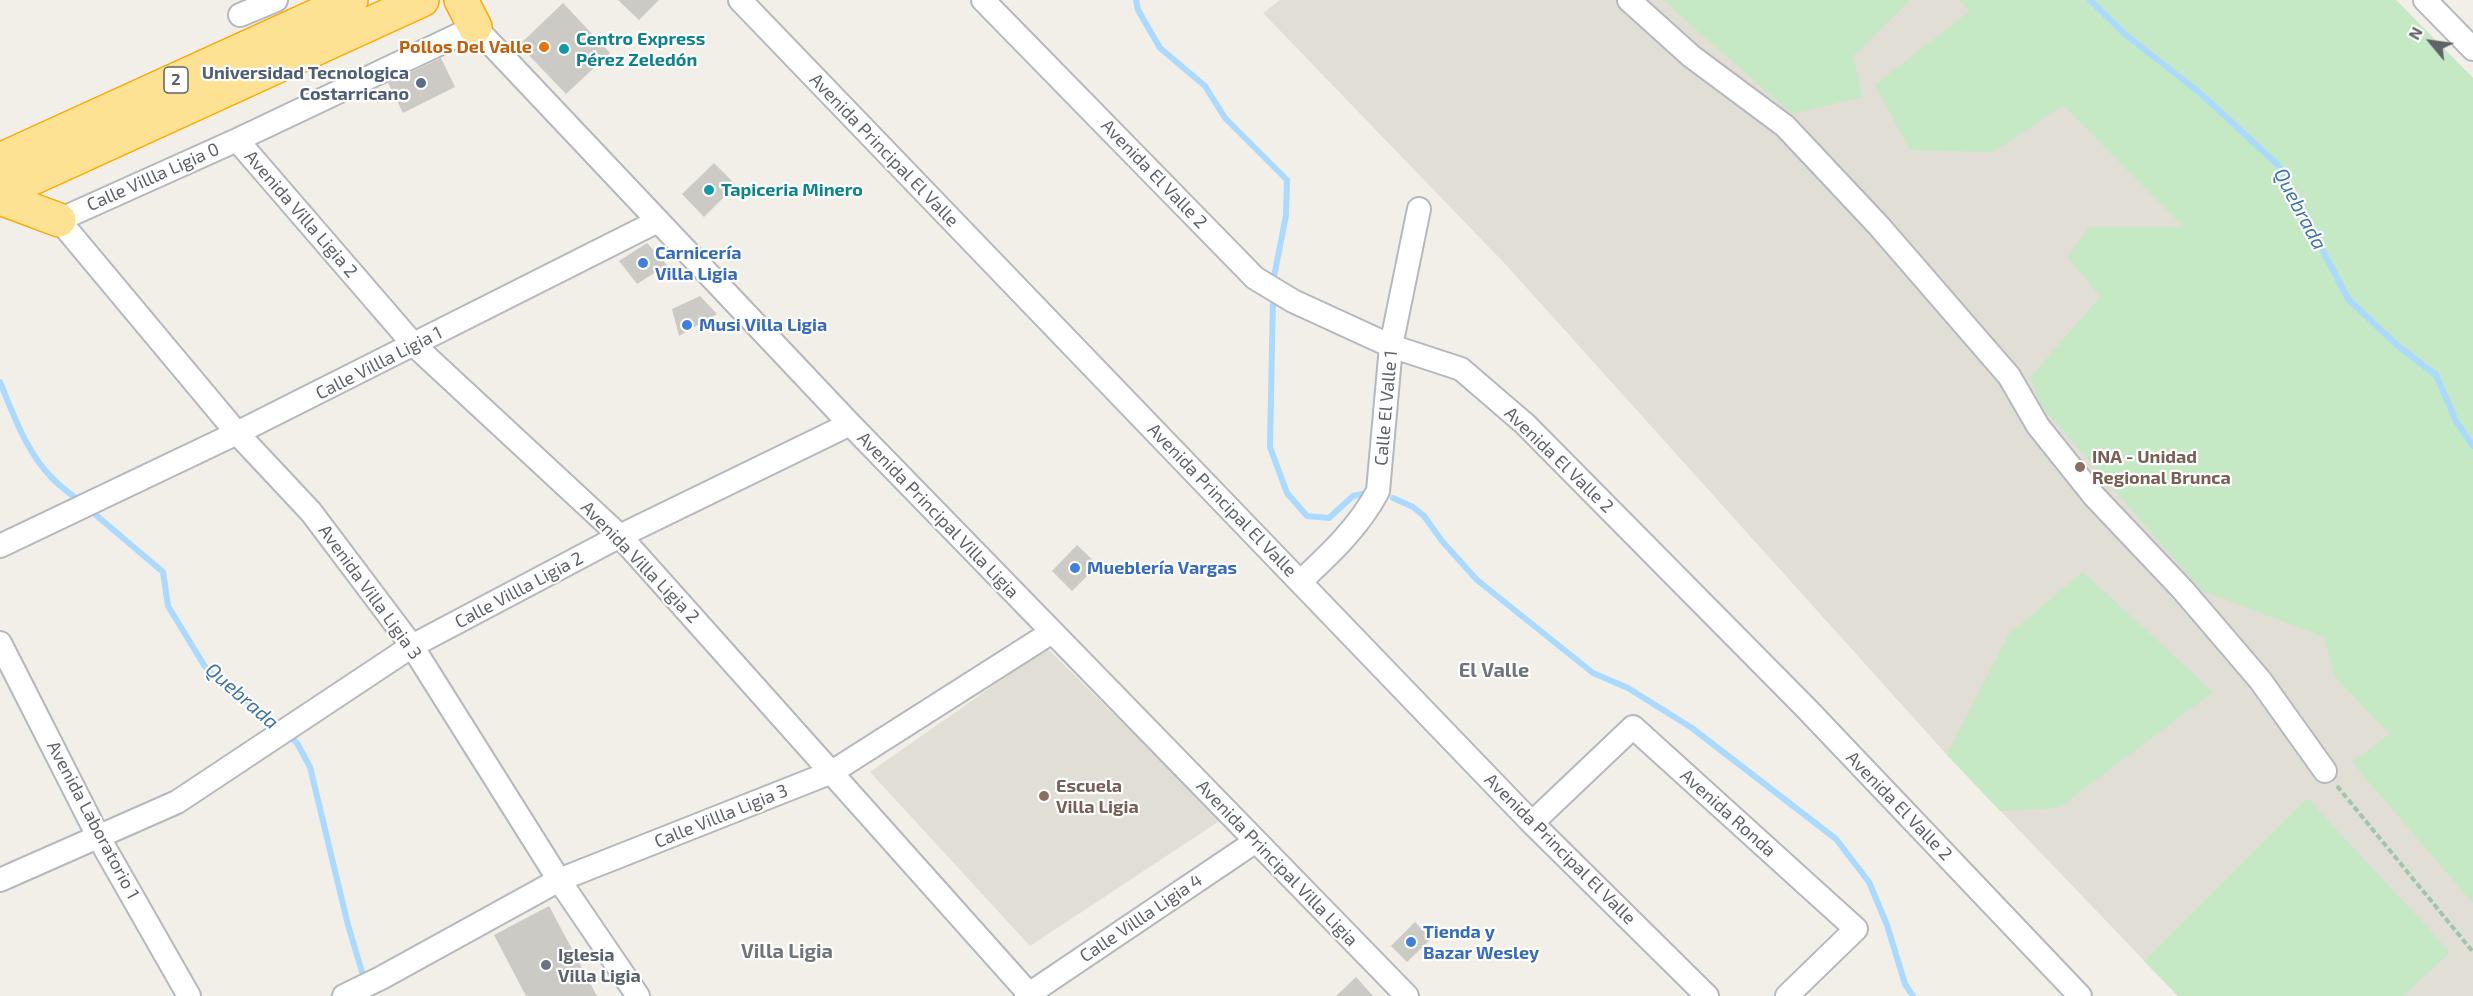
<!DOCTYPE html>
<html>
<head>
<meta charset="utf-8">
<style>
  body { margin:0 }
  #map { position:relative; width:2473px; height:996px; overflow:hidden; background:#f1efe8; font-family:"Exo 2",sans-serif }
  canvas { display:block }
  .north { position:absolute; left:2401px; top:12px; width:60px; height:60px; -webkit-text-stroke:4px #fff; paint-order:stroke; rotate:299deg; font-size:16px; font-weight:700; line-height:24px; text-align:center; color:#5f6368 }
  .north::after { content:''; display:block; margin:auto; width:21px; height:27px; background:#5f6368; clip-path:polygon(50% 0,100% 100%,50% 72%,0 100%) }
</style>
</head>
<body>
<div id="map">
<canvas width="2473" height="996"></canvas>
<div class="north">N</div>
</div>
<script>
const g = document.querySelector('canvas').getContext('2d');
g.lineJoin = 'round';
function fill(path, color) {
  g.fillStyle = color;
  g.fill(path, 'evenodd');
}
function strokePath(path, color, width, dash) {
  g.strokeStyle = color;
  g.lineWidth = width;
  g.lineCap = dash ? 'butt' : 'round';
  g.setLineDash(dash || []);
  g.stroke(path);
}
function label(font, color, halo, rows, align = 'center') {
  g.font = font + ' "Exo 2",sans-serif';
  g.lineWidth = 4.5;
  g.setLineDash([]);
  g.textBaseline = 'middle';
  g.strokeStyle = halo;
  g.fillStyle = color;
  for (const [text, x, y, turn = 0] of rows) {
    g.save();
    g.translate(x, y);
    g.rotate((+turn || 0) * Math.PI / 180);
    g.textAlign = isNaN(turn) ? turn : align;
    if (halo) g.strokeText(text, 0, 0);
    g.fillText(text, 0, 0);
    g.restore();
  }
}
fill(new Path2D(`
  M1280,0H2396L2473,78V996H2178L1947,755L1507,266L1263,13Z
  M1047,648L1221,820L1030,946L870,772Z`), '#e1ded6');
fill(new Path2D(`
  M1663,0H1910L1853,56L1862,97L1792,114Z
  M1959,0H2396L2473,78V903L2352,762L2390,734L2335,677L2324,637L2201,590L2041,405L2030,378L2100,297L2068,257L2089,227H2184L2063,105L1993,152L1910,150L1875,85L1970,11Z
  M2083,572L2213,692L2058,808L2000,811L1947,755L2008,635Z
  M2307,798L2450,952L2403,996H2178L2144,961Z`), '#c5e8c5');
strokePath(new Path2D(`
  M1136,0L1138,10L1160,48L1205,86L1225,118L1287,180L1286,215L1273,282
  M2090,0L2127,36L2199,92L2279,166L2348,299L2398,346L2436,375L2456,421L2473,446
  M1273,295L1270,447L1287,493L1307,516L1329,518L1353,496L1371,492
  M0,382C14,416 27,454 54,480C62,488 71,494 79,501
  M1393,498L1413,507L1424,516L1442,541L1477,580L1593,673L1628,688L1692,728L1836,839L1869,882L1887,925L1905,984L1913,996
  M90,510L163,572L168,606L204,665L225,687L270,717L280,727
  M287,734L297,743L310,767L348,925L365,982`), '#aadaff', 6);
fill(new Path2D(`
  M618,0H659L639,20Z
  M563,3L610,53L566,94L519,45Z
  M441,58L455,87L403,113L388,83Z
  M714,163L736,185L704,217L682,194Z
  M647,243L667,265L637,284L619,261Z
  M700,296L717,314L679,336L672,309Z
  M1077,545L1098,565L1072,591L1052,571Z
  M549,906L597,996H526L494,935Z
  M1415,922L1431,939L1407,962L1391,946Z
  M1356,977L1373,996H1336Z`), '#cccac5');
const minor = new Path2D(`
  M740,0L1532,823L1707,996
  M983,0L1255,278L1293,301L1391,346L1461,369L1525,424L1806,708L2080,996
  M1629,0L1691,56L1785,126L1879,226L2009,376L2038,426L2094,496L2183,590L2260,680L2325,771
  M2425,0L2473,49
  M240,15L276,0
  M237,140L414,345L620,536L1031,996
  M0,546L237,433L658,221
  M1301,581C1330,554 1359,527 1378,491L1391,346L1419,209
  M0,643L99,838L189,996
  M1532,823L1633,727L1856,929L1787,996
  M0,880L177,802L412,646L620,536L850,424
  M344,996L381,978L559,880L832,772L1052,632
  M638,996L559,880L412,646L311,512L237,433L59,220L237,140L475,27L850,424L1407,996
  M1026,996L1256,841`);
const highway = new Path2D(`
  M461,0L475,27
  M0,160L351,0
  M0,193L422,0
  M0,198L59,220`);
strokePath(minor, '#b5b8bc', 26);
strokePath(highway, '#f9ab00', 36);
strokePath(new Path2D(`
  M2337,786L2473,952`), '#9cc7a9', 4, [6, 3]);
strokePath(minor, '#fff', 22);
strokePath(highway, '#fde293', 33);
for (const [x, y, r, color] of [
  [544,47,6,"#e8710a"],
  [564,49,6,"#0f9aa8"],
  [421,83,6,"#5c6f8a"],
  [709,190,6,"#0f9aa8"],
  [643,263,6,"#3f7fe0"],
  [687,325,6,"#3f7fe0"],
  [2080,467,6,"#8d6e63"],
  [1075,568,6,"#3f7fe0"],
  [1044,796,6,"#8d6e63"],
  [1411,942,6,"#3f7fe0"],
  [546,965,6,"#6b7280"]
]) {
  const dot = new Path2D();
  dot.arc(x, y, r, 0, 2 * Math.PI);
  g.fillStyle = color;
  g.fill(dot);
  strokePath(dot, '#fff', 2);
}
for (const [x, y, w] of [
  [176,80,24]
]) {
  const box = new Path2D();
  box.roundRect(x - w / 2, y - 13, w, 26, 4.5);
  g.fillStyle = '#fff';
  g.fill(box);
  strokePath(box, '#5f6368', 1.5);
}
label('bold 16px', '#5f6368', null, [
  ["2",176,80]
]);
label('bold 18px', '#0d838f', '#fff', [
  ["Centro Express",576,39],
  ["Pérez Zeledón",576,60],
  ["Tapiceria Minero",721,190]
], 'left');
label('bold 18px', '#c56008', '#fff', [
  ["Pollos Del Valle",532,47]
], 'right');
label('bold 18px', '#4e5e75', '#fff', [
  ["Universidad Tecnologica",409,73],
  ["Costarricano",409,94]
], 'right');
label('18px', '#5f6368', '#fff', [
  ["Avenida Principal El Valle",884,150,46],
  ["Avenida El Valle 2",1154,174,46],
  ["Calle Villla Ligia 0",153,177,-24],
  ["Avenida Villa Ligia 2",301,214,49],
  ["Calle Villla Ligia 1",379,363,-27],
  ["Calle El Valle 1",1386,408,-85],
  ["Avenida El Valle 2",1559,460,44],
  ["Avenida Principal El Valle",1222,500,46],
  ["Avenida Principal Villa Ligia",938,515,46],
  ["Avenida Villa Ligia 2",640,562,46],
  ["Calle Villla Ligia 2",519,590,-28],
  ["Avenida Villa Ligia 3",370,592,54],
  ["Avenida El Valle 2",1899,806,46],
  ["Avenida Ronda",1728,813,42],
  ["Calle Villla Ligia 3",721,816,-22],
  ["Avenida Laboratorio 1",93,820,62],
  ["Avenida Principal El Valle",1560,849,45],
  ["Avenida Principal Villa Ligia",1277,863,46],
  ["Calle Villla Ligia 4",1141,918,-34]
]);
label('bold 18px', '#366cbe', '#fff', [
  ["Carnicería",655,253],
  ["Villa Ligia",655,274],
  ["Musi Villa Ligia",699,325],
  ["Mueblería Vargas",1087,568],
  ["Tienda y",1423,932],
  ["Bazar Wesley",1423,953]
], 'left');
label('bold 18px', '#785e54', '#fff', [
  ["INA - Unidad",2092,457],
  ["Regional Brunca",2092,478],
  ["Escuela",1056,786],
  ["Villa Ligia",1056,807]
], 'left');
label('bold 18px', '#5b616d', '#fff', [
  ["Iglesia",558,955],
  ["Villa Ligia",558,976]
], 'left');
label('italic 20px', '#4174aa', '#fff', [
  ["Quebrada",2300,209,62],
  ["Quebrada",242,696,41]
]);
label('bold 20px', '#70757a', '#fff', [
  ["El Valle",1494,670],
  ["Villa Ligia",787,951]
]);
</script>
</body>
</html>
